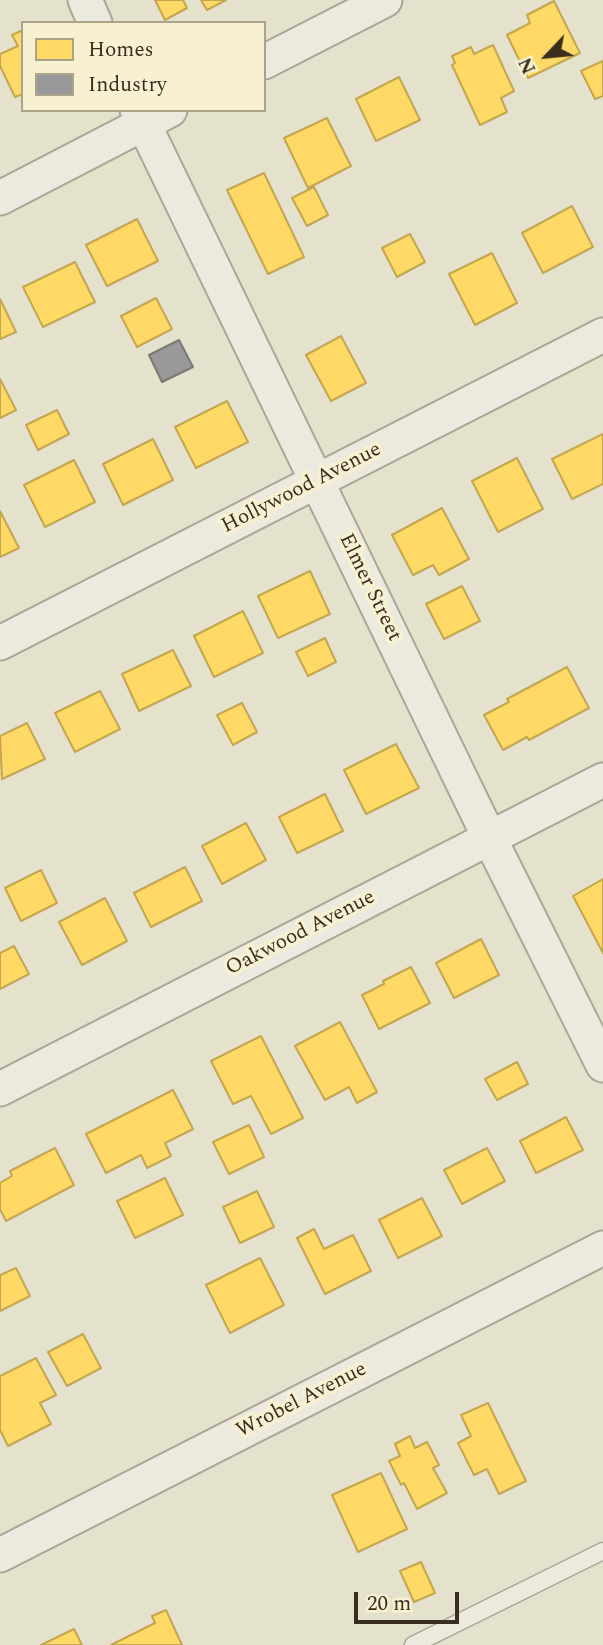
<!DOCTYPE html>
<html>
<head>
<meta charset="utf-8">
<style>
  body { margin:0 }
  #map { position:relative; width:603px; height:1645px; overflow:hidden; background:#e4e1cc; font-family:Spectral,serif }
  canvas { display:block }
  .legend { position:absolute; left:21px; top:21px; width:245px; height:91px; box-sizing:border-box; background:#f7f1d1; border:2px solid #aba389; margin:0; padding:9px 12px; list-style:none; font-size:21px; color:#392e1d }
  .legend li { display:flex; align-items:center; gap:14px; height:35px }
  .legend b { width:35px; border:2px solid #aba389 }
  .north { position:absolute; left:512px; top:21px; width:70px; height:70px; -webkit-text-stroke:5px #f7f1d1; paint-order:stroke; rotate:244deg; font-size:19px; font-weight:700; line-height:28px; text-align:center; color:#392e1d }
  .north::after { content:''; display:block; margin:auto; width:24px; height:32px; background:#392e1d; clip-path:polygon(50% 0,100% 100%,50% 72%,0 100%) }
  .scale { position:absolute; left:354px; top:1592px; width:105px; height:32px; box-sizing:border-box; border:4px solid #392e1d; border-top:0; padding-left:9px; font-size:21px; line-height:24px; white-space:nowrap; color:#392e1d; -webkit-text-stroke:5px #f7f1d1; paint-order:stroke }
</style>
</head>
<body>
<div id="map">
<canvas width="603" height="1645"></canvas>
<ul class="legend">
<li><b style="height:19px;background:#ffd966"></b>Homes</li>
<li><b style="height:19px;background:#999"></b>Industry</li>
</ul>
<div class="north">N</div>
<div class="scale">20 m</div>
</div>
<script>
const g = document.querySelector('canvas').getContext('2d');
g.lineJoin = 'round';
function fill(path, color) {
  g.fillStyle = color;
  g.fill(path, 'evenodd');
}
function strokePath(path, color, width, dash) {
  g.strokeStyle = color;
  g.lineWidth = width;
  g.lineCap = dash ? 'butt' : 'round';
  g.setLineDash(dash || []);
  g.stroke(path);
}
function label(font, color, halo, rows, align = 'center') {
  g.font = font + ' Spectral,serif';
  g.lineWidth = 7;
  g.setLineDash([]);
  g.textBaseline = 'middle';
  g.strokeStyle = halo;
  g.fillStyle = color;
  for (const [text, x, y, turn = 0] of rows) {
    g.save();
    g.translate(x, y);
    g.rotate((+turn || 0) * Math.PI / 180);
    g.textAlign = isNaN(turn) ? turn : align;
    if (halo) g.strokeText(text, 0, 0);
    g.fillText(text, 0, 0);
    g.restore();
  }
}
const homes = new Path2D(`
  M155,0H183L187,8L165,20Z
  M201,0H226L207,10Z
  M554,1L580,53L528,78L507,35L530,23L527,15Z
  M23,30V94L15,97L0,66V54L18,46L12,35Z
  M493,45L514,91L501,98L507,112L480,125L452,65L455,63L452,56L471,47L474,54Z
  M603,61V96L595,99L581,71Z
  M399,77L420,120L376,141L356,99Z
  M327,118L351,166L308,188L284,138Z
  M264,173L304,257L268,274L227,190Z
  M314,187L328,215L307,226L292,198Z
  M572,206L593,247L543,273L522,233Z
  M137,219L158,261L107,286L86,245Z
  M410,234L425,262L397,277L382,248Z
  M492,253L517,303L475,325L449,274Z
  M75,262L95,302L43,327L23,287Z
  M156,298L172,329L137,347L121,316Z
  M0,299L16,332L0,339Z
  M341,336L366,383L331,401L306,355Z
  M0,379L16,410L0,418Z
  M227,401L248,442L196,468L175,427Z
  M57,410L69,434L38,450L26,425Z
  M603,434V484L572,499L552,459Z
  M153,439L173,480L123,505L103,464Z
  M517,458L543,509L498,532L472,481Z
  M74,460L95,502L45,527L24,485Z
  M442,508L469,559L439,575L433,565L413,575L392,535Z
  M0,511L19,548L0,557Z
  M310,571L330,614L278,638L258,596Z
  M462,586L480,621L444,639L426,604Z
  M243,611L263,653L214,677L194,636Z
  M325,638L336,662L308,676L296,652Z
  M173,650L191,686L139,711L122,674Z
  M567,667L589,708L529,740L527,737L503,750L484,715L509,702L507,699Z
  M100,691L120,729L75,752L55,713Z
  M242,703L257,732L233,745L217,715Z
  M27,723L45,759L2,779L0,736Z
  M396,744L419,788L366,814L344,770Z
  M325,794L343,831L297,853L279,817Z
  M246,823L266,860L222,884L202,846Z
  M185,867L202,901L151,927L134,893Z
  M41,870L57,903L21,921L5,888Z
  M603,879V953L573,896Z
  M105,898L127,941L82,965L59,922Z
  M481,939L499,975L454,998L436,963Z
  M14,946L29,974L0,989V953Z
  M411,967L430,1003L379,1029L362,995L384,984L383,981Z
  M340,1022L377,1092L357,1103L349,1087L325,1100L295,1046Z
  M261,1036L303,1118L271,1134L251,1096L233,1104L211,1061Z
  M517,1062L528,1084L497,1100L485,1079Z
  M173,1090L193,1129L165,1143L171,1156L147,1168L141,1155L106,1173L86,1134Z
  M566,1117L583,1150L536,1173L520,1141Z
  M249,1125L264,1157L229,1174L213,1142Z
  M55,1148L74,1185L6,1221L0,1209V1183L12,1176L10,1171Z
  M487,1148L505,1181L462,1204L444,1170Z
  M165,1178L183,1215L135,1238L117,1201Z
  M257,1191L274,1227L240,1243L223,1207Z
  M422,1198L442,1236L398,1258L379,1220Z
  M314,1229L324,1249L353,1235L371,1271L325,1294L297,1238Z
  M260,1258L284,1305L230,1333L206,1285Z
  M16,1268L30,1296L0,1311V1275Z
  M83,1334L101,1368L67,1386L48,1352Z
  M36,1358L56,1395L40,1403L51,1424L8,1446L0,1430V1376Z
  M488,1403L526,1481L499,1494L487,1469L474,1475L458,1443L471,1436L461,1415Z
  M410,1436L415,1448L427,1442L439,1465L433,1468L447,1493L417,1509L404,1483L401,1485L389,1461L400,1456L395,1444Z
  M381,1473L407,1529L358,1552L332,1495Z
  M421,1562L435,1593L414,1602L400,1571Z
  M166,1610L182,1645H111L155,1623L152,1616Z
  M74,1629L82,1645H41Z`);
fill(homes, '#ffd966');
strokePath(homes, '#c4a650', 2);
const industry = new Path2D(`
  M179,340L193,367L162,382L149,355Z`);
fill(industry, '#999');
strokePath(industry, '#7c7974', 2);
const service = new Path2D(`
  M413,1645L603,1551`);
const minor = new Path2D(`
  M85,0L95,23
  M264,62L385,0
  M137,110L489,837L603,1065
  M0,198L170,110
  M0,643L603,335
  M0,1089L603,780
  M0,1555L603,1248`);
strokePath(service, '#aaa595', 19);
strokePath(minor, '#aaa595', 37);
strokePath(service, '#eceade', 16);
strokePath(minor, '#eceade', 33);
label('21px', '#392e1d', '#f7f1d1', [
  ["Hollywood Avenue",302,489,-27],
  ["Elmer Street",369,588,64],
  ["Oakwood Avenue",301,934,-27],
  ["Wrobel Avenue",302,1401,-27]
]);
</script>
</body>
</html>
